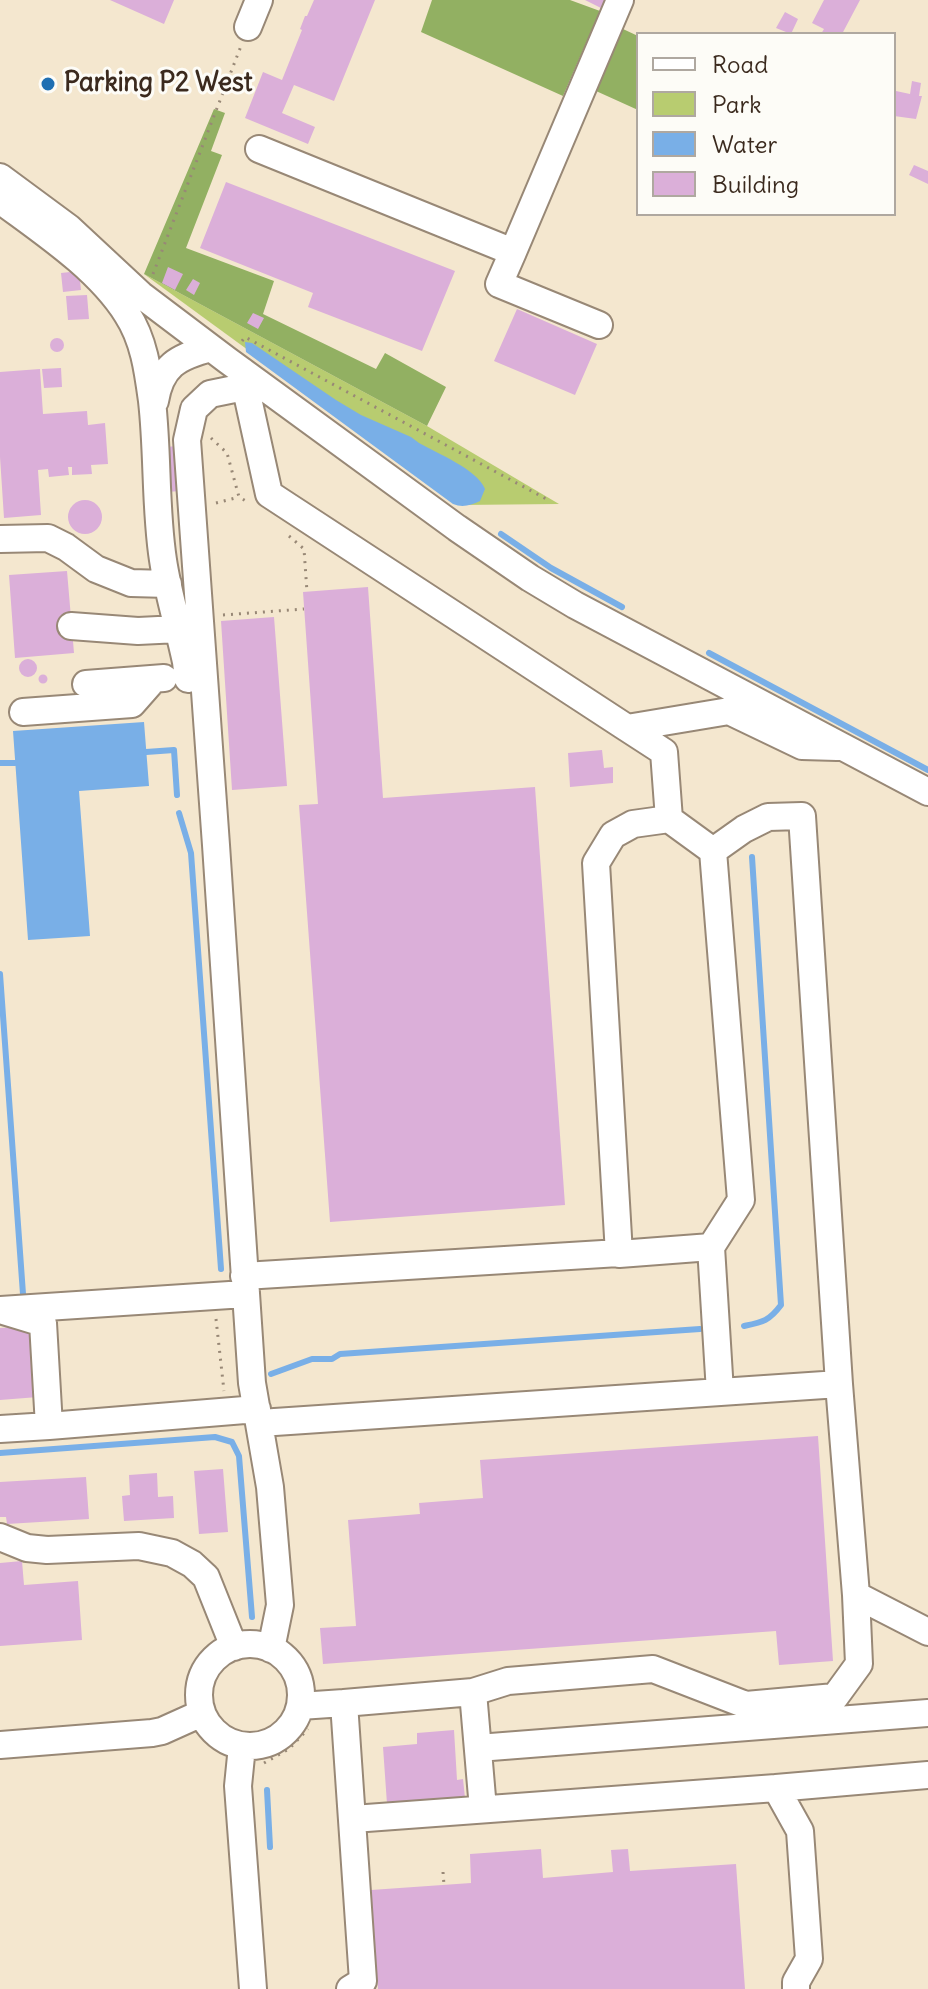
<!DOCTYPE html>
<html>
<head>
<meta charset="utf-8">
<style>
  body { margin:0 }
  #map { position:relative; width:928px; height:1989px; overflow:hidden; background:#f4e7cf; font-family:Delius,sans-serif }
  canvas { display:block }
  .legend { position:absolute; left:636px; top:32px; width:260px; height:184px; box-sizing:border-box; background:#fdfcf7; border:2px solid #afa8a0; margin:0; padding:10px 14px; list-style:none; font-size:24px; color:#3b2a1e }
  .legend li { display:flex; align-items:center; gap:16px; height:40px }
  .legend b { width:40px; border:2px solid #afa8a0 }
</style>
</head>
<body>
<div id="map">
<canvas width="928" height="1989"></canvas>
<ul class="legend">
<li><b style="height:10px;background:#fff"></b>Road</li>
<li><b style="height:22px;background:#b8cc70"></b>Park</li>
<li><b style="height:22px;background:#79afe7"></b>Water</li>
<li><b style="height:22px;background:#dbafd9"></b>Building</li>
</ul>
</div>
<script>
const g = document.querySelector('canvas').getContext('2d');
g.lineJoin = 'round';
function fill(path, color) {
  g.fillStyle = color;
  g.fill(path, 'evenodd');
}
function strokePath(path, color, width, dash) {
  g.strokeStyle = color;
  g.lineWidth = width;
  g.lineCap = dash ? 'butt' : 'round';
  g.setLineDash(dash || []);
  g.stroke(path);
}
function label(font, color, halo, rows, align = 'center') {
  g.font = font + ' Delius,sans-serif';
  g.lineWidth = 6;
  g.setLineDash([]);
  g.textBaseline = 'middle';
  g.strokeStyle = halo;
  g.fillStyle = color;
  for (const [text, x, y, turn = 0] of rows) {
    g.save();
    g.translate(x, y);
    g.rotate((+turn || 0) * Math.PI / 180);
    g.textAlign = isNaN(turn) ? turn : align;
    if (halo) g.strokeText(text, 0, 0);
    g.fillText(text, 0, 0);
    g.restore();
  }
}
fill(new Path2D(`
  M144,274L427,426L559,504L460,505Z`), '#b8cc70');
fill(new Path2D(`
  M432,0H570L600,11L563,96L421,32Z
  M623,29L638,36V110L596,91Z
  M214,109L225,113L211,151L222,155L186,248L274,281L263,314L376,369L385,353L446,387L427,426L144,274Z`), '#92b062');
fill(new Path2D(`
  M245,342L252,343L336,400L361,415L411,437L419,443C438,454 477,469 485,489L480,501C471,505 463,508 453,504L246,352Z
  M144,722L149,786L79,791L90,936L28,940L13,731Z`), '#79afe7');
strokePath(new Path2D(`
  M501,534L551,568L622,607
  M709,653L928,770
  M146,752L174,750L177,795
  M0,763H15
  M179,813L191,853L221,1269
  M0,974L23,1294
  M744,1326C763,1322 769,1321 781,1305L752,857
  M271,1374L312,1359H332L340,1354L700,1329
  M0,1453L215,1437L232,1442L239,1456L252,1617
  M267,1790L270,1847`), '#79afe7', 6);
fill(new Path2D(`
  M110,0H174L164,24Z
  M314,0H375L334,101L294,85L282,113L315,127L308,144L245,118L263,72L282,80L302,30L300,29L305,16H307Z
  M585,0H605L601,8Z
  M824,0H860L842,34H821L824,29L812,23Z
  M785,12L798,19L791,34L776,28Z
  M912,81L921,83L919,96H922L916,119L894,116V95L896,91L910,94Z
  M914,165L928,171V184L909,175Z
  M226,182L455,271L422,351L308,307L313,293L200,248Z
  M168,267L183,274L175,290L162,283Z
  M79,271L81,290L63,292L61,273Z
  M193,279L200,283L194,295L186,290Z
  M87,295L89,319L68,320L66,296Z
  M517,309L597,344L575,395L494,361Z
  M253,313L264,318L258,329L247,323Z
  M50 345a7 7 0 1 1 14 0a7 7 0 1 1-14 0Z
  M61,368L62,387L44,388L42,369Z
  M40,369L43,414L87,411L88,425L105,423L108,464L91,465L92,474L72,475V467H68L69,475L49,477L48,469L38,470L41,515L4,518L0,457V372Z
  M181,446L183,491L164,492L162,447Z
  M68 517a17 17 0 1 1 34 0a17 17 0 1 1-34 0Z
  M67,571L74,653L15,658L9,575Z
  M368,587L383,798L535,787L565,1205L330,1222L299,805L318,804L303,592Z
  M274,617L287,786L232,790L221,621Z
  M19 668a9 9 0 1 1 18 0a9 9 0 1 1-18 0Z
  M38.5 679a4.5 4.5 0 1 1 9 0a4.5 4.5 0 1 1-9 0Z
  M602,750L604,768L613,767V783L570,787L568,753Z
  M33,1326L38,1397L0,1400V1328Z
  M818,1436L833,1661L779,1665L776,1631L323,1664L320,1628L356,1626L348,1520L420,1514L419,1503L483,1498L480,1460Z
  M223,1469L228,1532L199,1534L194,1471Z
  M157,1473L158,1497L173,1496L174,1518L124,1521L122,1496L130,1495L129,1475Z
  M86,1477L89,1519L7,1524L6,1517H0V1482Z
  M22,1561L24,1585L78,1581L82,1640L0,1646V1563Z
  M454,1730L457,1780L463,1779L465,1798L387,1804L383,1747L417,1744V1733Z
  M541,1849L543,1878L613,1872L611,1850L628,1849L630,1871L736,1864L745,1989H378L371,1890L471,1883L470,1854Z`), '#dbafd9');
const minor = new Path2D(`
  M248,27L259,0
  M259,149L513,252L620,0
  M0,177L69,228L141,295L227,360L457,528L530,578L575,605L928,792
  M0,200C43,232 98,268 127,314C144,340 148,371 152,401C158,454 155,509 163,560C168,594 179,628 186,662L188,679
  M513,252L499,284L599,325
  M242,371L269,494L627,728L729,711L802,746L837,747
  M259,384L210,394L194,409L187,440L216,845L252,1383L270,1487L280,1605L271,1649
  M155,401C161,366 177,357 211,348
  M0,539L48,538L66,547L96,569L131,583L168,584
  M71,626L138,631L179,629
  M86,684L164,678
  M23,712L132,704L154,679
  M627,728L664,752L669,819L633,824L613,835L596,863L619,1254L711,1247L741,1200L713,851L669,819
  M713,851L744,829L768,817L802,816L839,1384L856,1595L928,1632
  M711,1247L720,1392
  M244,1276L619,1253
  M260,1423L839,1384
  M49,1426L257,1409
  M0,1429L49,1426L43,1323L0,1310L245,1294
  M0,1537L27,1548L47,1550L139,1546L172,1553L192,1564L206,1577L234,1647
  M199 1695a51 51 0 1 1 102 0a51 51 0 1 1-102 0Z
  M473,1692L508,1681L653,1669L746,1705L835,1697L859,1664L856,1595
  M344,1703L473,1692L483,1809
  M300,1706L344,1703L363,1981L350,1989
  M0,1745L152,1733L162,1731L202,1713
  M242,1746L238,1786L253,1989
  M478,1748L928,1713
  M776,1788L928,1775
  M353,1819L776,1788L800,1831L809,1959L796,1982V1989`);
strokePath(minor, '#988876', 30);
strokePath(new Path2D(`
  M153,274L241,46
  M242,341L245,337L550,501
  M211,438L227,453L239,497L246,501
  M216,503L239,497
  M289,536L304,549L307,592
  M223,615L304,609
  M216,1319L224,1391
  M264,1763L289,1749L308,1729
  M443,1872L444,1885`), '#988876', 3, [2, 6]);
strokePath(minor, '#fff', 26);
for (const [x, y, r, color] of [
  [48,84,8,"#1f6fb2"]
]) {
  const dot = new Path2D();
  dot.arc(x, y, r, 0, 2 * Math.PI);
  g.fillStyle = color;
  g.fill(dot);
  strokePath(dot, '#fdfcf7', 3);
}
label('bold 26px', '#3b2a1e', '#fdfcf7', [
  ["Parking P2 West",64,84]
], 'left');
</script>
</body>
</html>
